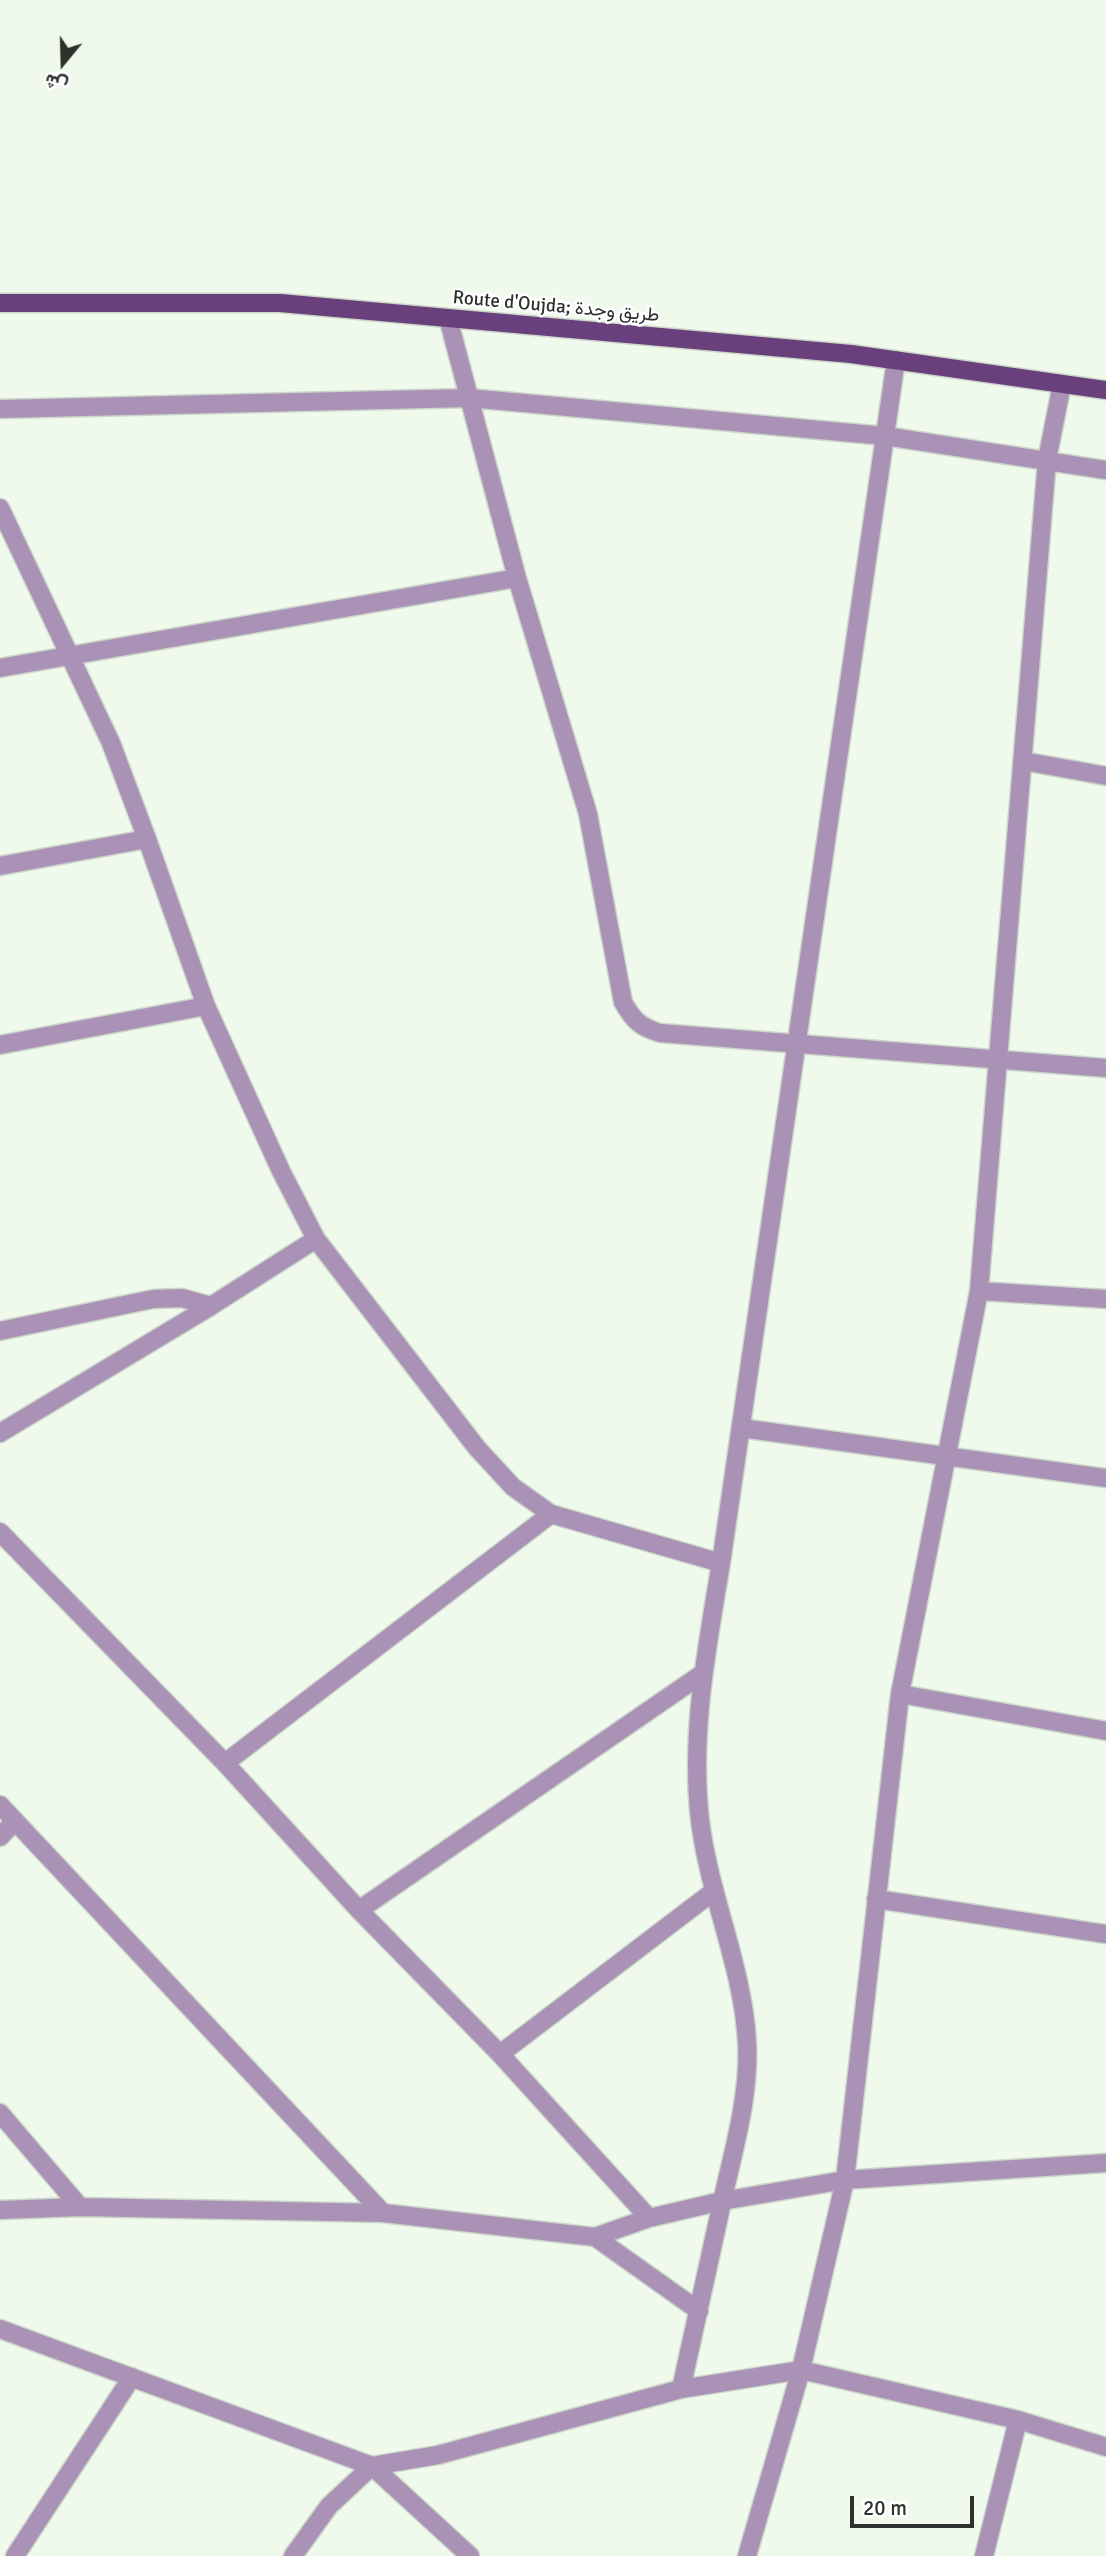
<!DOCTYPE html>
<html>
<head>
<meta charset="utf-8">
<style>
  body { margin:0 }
  #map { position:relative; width:1106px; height:2556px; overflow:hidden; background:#effaed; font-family:Signika,Vazirmatn,sans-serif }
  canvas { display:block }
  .north { position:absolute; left:28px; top:28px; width:70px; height:70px; -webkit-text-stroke:5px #fff; paint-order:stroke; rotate:199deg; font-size:19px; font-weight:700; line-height:28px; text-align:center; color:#2e322d }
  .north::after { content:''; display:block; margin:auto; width:24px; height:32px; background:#2e322d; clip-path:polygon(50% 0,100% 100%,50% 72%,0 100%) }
  .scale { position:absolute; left:850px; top:2496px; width:124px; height:32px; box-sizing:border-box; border:4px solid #2e322d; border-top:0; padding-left:9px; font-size:21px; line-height:24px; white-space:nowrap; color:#2e322d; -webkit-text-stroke:5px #fff; paint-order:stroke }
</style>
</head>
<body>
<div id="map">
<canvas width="1106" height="2556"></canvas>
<div class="north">ش</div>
<div class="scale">20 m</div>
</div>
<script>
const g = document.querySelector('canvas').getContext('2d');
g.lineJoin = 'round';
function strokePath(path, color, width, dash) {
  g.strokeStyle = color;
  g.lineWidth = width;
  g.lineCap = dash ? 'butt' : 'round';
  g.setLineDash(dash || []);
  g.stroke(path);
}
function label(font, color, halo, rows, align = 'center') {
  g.font = font + ' Signika,Vazirmatn,sans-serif';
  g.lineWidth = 5;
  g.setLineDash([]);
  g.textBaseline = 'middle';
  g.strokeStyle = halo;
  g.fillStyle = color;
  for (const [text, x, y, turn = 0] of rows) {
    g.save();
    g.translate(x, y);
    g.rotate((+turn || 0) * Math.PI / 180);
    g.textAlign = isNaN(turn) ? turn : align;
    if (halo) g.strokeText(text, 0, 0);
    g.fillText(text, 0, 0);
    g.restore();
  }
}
const minor = new Path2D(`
  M448,318L517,578L588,814L623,1002C633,1020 640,1027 660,1033L1106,1068
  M0,409L469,398L885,436L1106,470
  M0,508L111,743L147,839L206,1006L281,1171L316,1239L477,1448L513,1487L551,1514L721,1563
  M0,668L517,578
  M1023,761L1106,776
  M0,866L147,839
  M0,1045L206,1006
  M979,1291L1106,1299
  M0,1331L153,1299L182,1298L211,1306
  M741,1428L1106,1478
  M0,1433L211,1306L316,1239
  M0,1532L225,1763L359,1910L500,2054L649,2218
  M900,1694L1106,1731
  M225,1763L551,1514
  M0,1805L383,2213
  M0,1837L15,1821
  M876,1899L1106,1934
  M359,1910L702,1674
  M500,2054L714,1891
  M0,2113L80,2207
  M0,2210L80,2207L383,2213L595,2237L649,2218L722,2201L845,2180L1106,2163
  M595,2237L699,2311
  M0,2329L372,2466L438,2455L681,2389L801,2370L1018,2420L1106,2447
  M681,2389C695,2326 709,2262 723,2198C734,2148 750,2094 747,2042C743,1967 709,1895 700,1820C690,1734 707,1647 721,1563L896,360
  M15,2556L132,2377
  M293,2556L329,2506L372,2466L470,2556
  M747,2556L801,2370L845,2180L900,1694L979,1291L1047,460L1062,384
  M984,2556L1018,2420`);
const major = new Path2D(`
  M0,303H280L851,354L1106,390`);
strokePath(minor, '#ccd6ca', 21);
strokePath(major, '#ccd6ca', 21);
strokePath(minor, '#a992b5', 18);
strokePath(major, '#693f7c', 18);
label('19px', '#2e322d', '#fff', [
  ["Route d'Oujda; طريق وجدة",556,307,5]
]);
</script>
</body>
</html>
